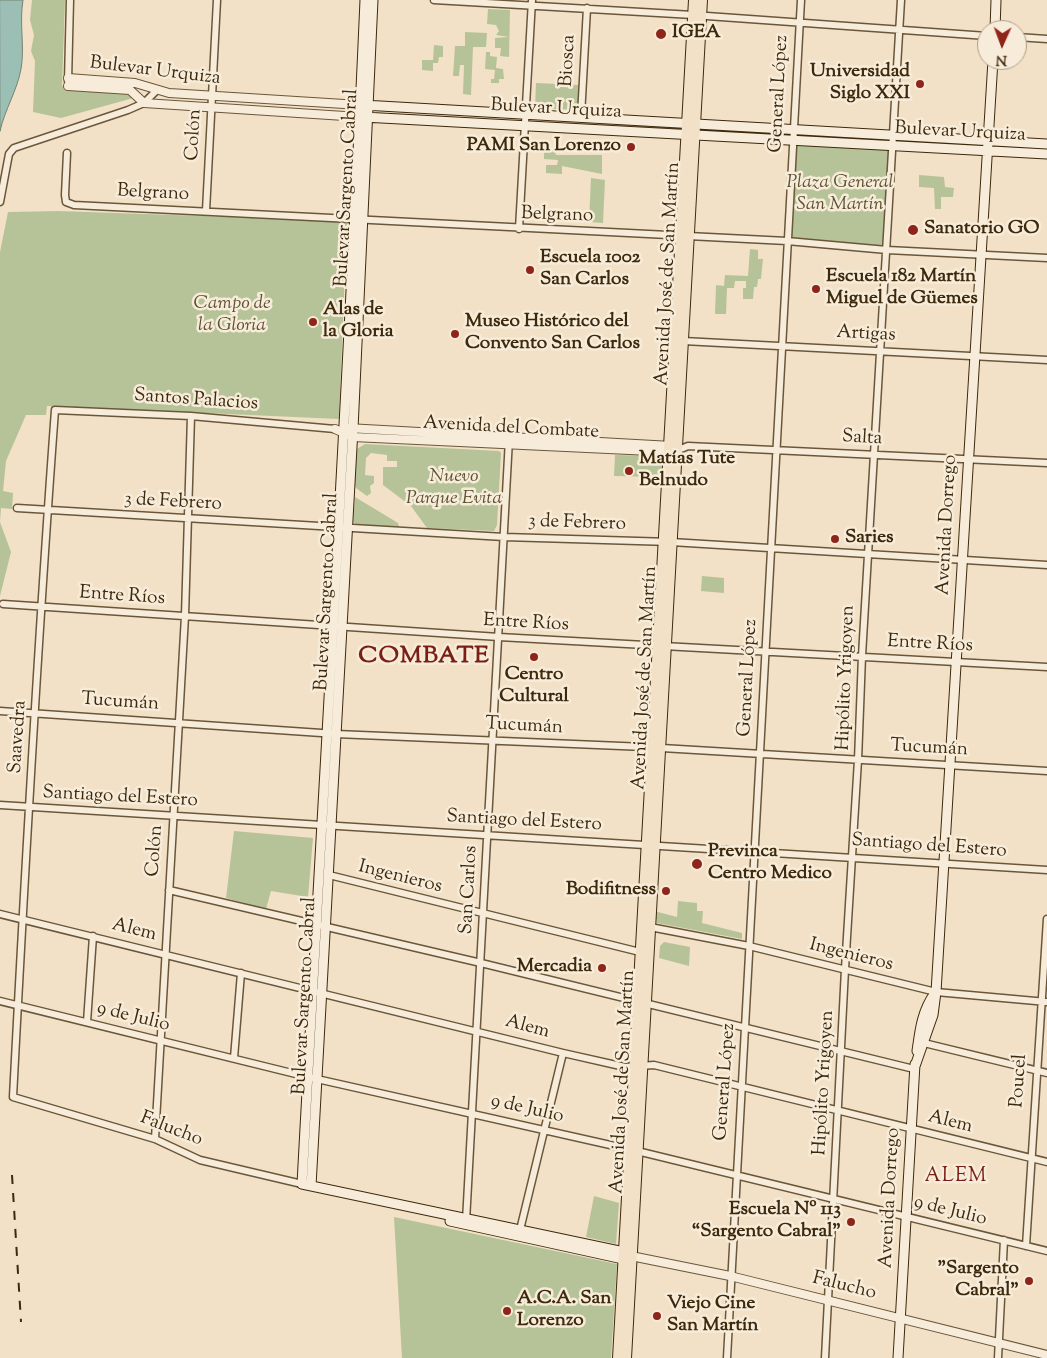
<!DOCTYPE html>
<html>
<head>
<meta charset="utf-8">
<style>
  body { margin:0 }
  #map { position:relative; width:1047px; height:1358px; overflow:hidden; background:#f2e1c6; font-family:"Sorts Mill Goudy",serif }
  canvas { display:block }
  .north { position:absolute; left:977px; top:20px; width:50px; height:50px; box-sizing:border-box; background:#f7ecda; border:1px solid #ad9e88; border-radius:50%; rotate:182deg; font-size:14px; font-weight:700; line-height:20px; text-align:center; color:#3d290c }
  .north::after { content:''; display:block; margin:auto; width:18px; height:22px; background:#8f2418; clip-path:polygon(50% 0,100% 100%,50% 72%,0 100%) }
</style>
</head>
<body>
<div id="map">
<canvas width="1047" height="1358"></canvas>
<div class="north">N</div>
</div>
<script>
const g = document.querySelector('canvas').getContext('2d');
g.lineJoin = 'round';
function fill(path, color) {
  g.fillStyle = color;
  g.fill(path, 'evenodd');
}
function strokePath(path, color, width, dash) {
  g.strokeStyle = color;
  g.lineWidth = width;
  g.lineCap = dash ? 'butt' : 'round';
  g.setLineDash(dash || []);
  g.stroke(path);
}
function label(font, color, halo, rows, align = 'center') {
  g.font = font + ' "Sorts Mill Goudy",serif';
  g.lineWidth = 5;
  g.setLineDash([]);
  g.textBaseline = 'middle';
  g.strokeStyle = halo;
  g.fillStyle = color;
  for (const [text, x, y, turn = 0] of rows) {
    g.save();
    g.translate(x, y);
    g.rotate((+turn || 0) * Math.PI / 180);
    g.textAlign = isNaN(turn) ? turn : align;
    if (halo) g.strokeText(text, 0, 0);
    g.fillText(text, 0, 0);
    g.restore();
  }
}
fill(new Path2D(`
  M32,0H65L62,86L130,90L137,97L61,118L33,112L35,61L31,51L34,35L30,20Z
  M488,9L510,10L509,57L500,56L501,48H495V38L509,37L496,35L499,31L496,25L487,24Z
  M465,32L487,33L486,47H473L471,95L463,94L464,65H460L459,76H453L455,46H465Z
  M434,45L443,46V57H439L438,63H433V71L422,70V60H433Z
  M486,52H490V56L497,57L496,68L503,69L504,79H499V83H491V79H494L495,70L485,69Z
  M536,83L579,85L578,110L535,108Z
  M793,140L893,146L887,250L787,241Z
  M544,149L555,150L556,155H602V174L562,166V174L546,173V165H557L558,160L544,159Z
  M919,175L944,177L945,187L954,188L953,197H941V209H935L934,188L919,187Z
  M591,178L605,180L603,223L589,222Z
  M58,211L347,221L339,419L47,406L46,415H26L6,461L3,491L13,493L12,509L1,508L0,522L11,552L0,596V252L8,212Z
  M750,249L758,250V259H763L761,279H758L757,287H754L753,299H743V288H746V281H735L734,288H727L726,314H715L716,285L724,286L725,275L748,276Z
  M365,444L499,451L501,453L497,525L494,531L427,528L411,506L383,485V467H397V461H387V455L371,453L366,458L365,475L374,476V483L370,486L371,493L367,496L356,488L354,484L357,449Z
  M615,455L658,456L662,461L661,477L614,476Z
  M355,497L398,523L399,527L358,525L353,522Z
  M702,576L724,578V593L701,591Z
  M234,831L313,838L308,897L271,891L266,909L226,898Z
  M678,901L697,903V911H703L702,923L742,933V939L657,923L654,911L677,917Z
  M664,942L690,947L689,966L659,958L660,946Z
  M594,1196L619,1203L616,1244L586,1237Z
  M394,1217L617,1264L611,1358H402Z`), '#b6c398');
const water = new Path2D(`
  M0,0H23C19,24 25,47 21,69C17,91 5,109 0,131Z`);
fill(water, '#9bbeb5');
strokePath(water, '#758271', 1);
const minor = new Path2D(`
  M434,0L693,15L987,36
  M1017,37L1047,39
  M68,81L70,0
  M581,116L587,8
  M67,153L65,195L66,202L74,205L787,241L887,250L1047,258
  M0,202L9,154L14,148L128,110L144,103L156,91
  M206,211L217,0
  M519,229L532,0
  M683,341L1047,360
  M676,451L688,446L1047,463
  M17,508L504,537L671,542L1047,565
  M3,604L499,637L1047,667
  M0,711L336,734L645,747L1047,771
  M0,805L1047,870
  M329,875L640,952
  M169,890L481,963L914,1069
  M0,914L563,1053L625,1067L654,1065L1047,1162
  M650,927L749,946L936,992L1047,1002
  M0,1001L308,1077L637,1151L1047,1251
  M87,1022L93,936
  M923,1038L924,1043L1047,1073
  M234,1058L241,973
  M155,1139L185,616L191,416
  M302,1184L200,1160L155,1139L13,1097C25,868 38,639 55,410L191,416L335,429
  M466,1221L509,439
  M519,1234L563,1053
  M1026,1246L1047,919
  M727,1358L801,0
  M825,1358L845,969L858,760L862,656L901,0
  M998,1358L1004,1240`);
const tertiary = new Path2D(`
  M68,78L135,83L169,93L360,105
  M68,86L130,90L144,103L360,117
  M347,428L672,446
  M335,429L353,437L672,452
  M631,1256L730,1276L1047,1355`);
const secondary = new Path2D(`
  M365,0C348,395 323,789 302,1184L624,1252L629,1255
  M995,30L996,0
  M363,105L1047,144
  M363,117L1047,154
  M917,1051C920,1029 922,1011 935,993
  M914,1069L933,1015L936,992L993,60
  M311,1186L353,429L373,0
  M450,1221L623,1259L630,1257
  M898,1358L915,1064`);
const primary = new Path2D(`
  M618,1358L694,0
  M626,1358L702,0`);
strokePath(minor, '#6a573a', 9);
strokePath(tertiary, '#6a573a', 10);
strokePath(secondary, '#3d290c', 11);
strokePath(primary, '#3d290c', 12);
strokePath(minor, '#f7ecda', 6);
strokePath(tertiary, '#f7ecda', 8);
strokePath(secondary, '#f7ecda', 9);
strokePath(primary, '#f2e1c6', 10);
strokePath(new Path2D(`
  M12,1175L21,1322`), '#3d290c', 2, [9, 9]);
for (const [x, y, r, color] of [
  [661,34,6,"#8f2418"],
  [920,84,5,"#8f2418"],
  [631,147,5,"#8f2418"],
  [913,230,6,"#8f2418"],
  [530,270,5,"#8f2418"],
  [816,289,5,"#8f2418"],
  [313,322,5,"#8f2418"],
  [455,334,5,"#8f2418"],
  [629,471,5,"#8f2418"],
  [835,539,5,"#8f2418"],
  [534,657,5,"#8f2418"],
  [697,864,6,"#8f2418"],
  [666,891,5,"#8f2418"],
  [602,968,5,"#8f2418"],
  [851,1222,5,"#8f2418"],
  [1029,1281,5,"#8f2418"],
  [507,1311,5,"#8f2418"],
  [657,1316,5,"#8f2418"]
]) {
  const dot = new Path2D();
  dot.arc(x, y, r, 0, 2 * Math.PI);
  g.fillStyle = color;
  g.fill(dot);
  strokePath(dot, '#f7ecda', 2);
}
label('bold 19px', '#3d290c', '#f7ecda', [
  ["IGEA",672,34],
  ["Universidad",910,73,"right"],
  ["Siglo XXI",910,95,"right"],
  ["PAMI San Lorenzo",621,147,"right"],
  ["Sanatorio GO",924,230],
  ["Escuela 1002",540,259],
  ["San Carlos",540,281],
  ["Escuela 182 Martín",826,278],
  ["Miguel de Güemes",826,300],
  ["Alas de",323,311],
  ["la Gloria",323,333],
  ["Museo Histórico del",465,323],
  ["Convento San Carlos",465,345],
  ["Matías Tute",639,460],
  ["Belnudo",639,482],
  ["Saries",845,539],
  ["Centro",534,676,"center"],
  ["Cultural",534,698,"center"],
  ["Previnca",708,853],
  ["Centro Medico",708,875],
  ["Bodifitness",656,891,"right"],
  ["Mercadia",592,968,"right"],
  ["Escuela Nº 113",841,1211,"right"],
  ["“Sargento Cabral”",841,1233,"right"],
  ["\"Sargento",1019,1270,"right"],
  ["Cabral\"",1019,1292,"right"],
  ["A.C.A. San",517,1300],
  ["Lorenzo",517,1322],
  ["Viejo Cine",667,1305],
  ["San Martín",667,1327]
], 'left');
label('19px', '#3d290c', '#f7ecda', [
  ["Biosca",569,61,-87],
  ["Bulevar Urquiza",155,72,7],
  ["General López",780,94,-87],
  ["Bulevar Urquiza",556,110,3],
  ["Bulevar Urquiza",960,133,3],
  ["Colón",195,135,-87],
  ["Bulevar Sargento Cabral",348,188,-87],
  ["Belgrano",153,194,3],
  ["Belgrano",557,216,2],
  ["Avenida José de San Martín",669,274,-87],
  ["Artigas",866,335,3],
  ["Santos Palacios",196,401,4],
  ["Avenida del Combate",511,429,3],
  ["Salta",862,439,3],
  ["3 de Febrero",173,503,3],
  ["3 de Febrero",577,524,2],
  ["Avenida Dorrego",948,525,-87],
  ["Bulevar Sargento Cabral",328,592,-87],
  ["Entre Ríos",122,597,4],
  ["Entre Ríos",526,624,3],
  ["Entre Ríos",930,645,3],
  ["Avenida José de San Martín",646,678,-87],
  ["General López",749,678,-87],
  ["Hipólito Yrigoyen",847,678,-88],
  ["Tucumán",120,703,4],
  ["Tucumán",524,727,3],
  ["Saavedra",19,737,-86],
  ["Tucumán",929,749,3],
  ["Santiago del Estero",120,798,3],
  ["Santiago del Estero",524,822,3],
  ["Santiago del Estero",929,847,4],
  ["Colón",156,851,-86],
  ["Ingenieros",400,878,14],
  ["San Carlos",470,890,-87],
  ["Alem",134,931,14],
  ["Ingenieros",851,956,14],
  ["Bulevar Sargento Cabral",306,996,-87],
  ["9 de Julio",133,1018,14],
  ["Alem",527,1028,15],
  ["Poucel",1020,1081,-86],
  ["Avenida José de San Martín",624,1082,-87],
  ["General López",726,1082,-86],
  ["Hipólito Yrigoyen",825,1083,-87],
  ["9 de Julio",527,1110,13],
  ["Alem",950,1123,14],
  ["Falucho",171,1130,21],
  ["Avenida Dorrego",891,1198,-87],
  ["9 de Julio",950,1212,14],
  ["Falucho",844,1287,14]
]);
label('italic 19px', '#5b502f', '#f7ecda', [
  ["Plaza General",840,184],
  ["San Martín",840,206],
  ["Campo de",232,305],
  ["la Gloria",232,327],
  ["Nuevo",454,478],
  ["Parque Evita",454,500]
]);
g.letterSpacing = '1px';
label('20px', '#7a1f14', '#f7ecda', [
  ["ALEM",956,1178]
]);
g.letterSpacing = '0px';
g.letterSpacing = '1px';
label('bold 24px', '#7a1f14', '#f7ecda', [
  ["COMBATE",424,658]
]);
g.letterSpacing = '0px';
</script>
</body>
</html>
